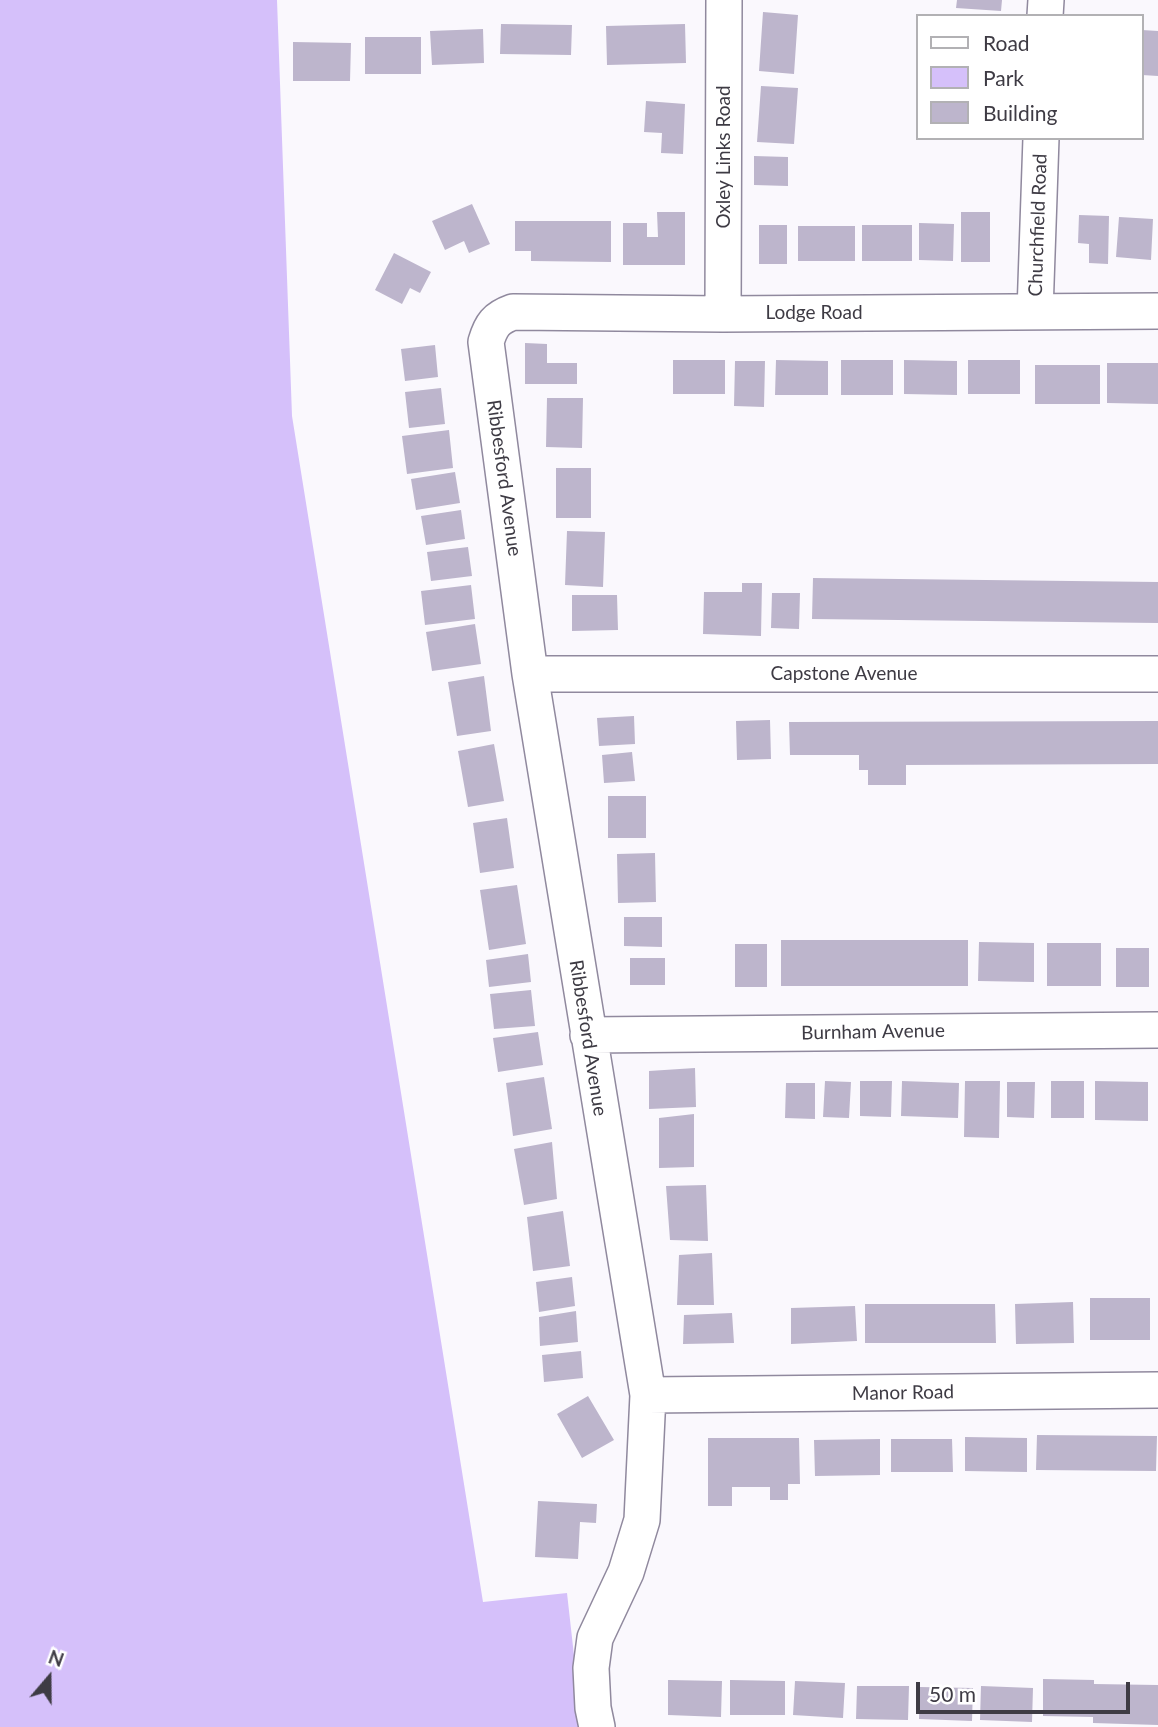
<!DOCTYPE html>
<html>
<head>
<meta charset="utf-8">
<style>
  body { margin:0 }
  #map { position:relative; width:1158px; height:1727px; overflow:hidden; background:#faf8fd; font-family:Lato,sans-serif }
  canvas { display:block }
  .legend { position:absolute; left:916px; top:14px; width:228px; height:126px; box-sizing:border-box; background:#fff; border:2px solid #b2b1b4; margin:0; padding:9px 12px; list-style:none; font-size:21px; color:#3e3b44 }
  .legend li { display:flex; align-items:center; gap:14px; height:35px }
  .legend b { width:35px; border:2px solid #b2b1b4 }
  .north { position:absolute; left:14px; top:1643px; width:70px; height:70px; -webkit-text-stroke:5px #fff; paint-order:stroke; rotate:20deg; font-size:19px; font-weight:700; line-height:28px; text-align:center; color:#3e3b44 }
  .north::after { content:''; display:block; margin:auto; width:24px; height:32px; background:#3e3b44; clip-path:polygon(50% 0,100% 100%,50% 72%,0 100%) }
  .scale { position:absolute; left:916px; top:1682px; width:214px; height:32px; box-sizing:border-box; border:4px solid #3e3b44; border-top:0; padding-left:9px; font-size:21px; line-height:24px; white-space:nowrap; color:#3e3b44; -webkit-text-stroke:5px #fff; paint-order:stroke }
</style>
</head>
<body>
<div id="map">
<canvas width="1158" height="1727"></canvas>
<ul class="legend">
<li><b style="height:9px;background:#fff"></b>Road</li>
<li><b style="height:19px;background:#d5c0fa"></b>Park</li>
<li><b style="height:19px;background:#bdb5cc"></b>Building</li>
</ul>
<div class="north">N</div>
<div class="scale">50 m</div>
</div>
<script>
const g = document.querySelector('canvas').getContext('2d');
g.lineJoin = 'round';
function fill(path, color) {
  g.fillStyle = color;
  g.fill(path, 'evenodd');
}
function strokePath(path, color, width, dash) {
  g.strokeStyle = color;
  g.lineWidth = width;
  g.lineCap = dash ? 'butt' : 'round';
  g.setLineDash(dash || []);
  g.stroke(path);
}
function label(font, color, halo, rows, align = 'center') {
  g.font = font + ' Lato,sans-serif';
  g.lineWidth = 5;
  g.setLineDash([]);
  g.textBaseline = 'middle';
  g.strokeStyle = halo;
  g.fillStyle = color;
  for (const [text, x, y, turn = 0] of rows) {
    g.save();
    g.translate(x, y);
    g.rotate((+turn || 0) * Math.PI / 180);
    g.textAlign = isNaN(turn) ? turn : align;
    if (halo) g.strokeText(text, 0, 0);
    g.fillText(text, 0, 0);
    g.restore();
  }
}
fill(new Path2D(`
  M0,0H277L292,416L483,1602L567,1593L582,1727H0Z`), '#d5c0fa');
fill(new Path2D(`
  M957,0H1002L1001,11L956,8Z
  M763,12L798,15L794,74L759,71Z
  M501,24L572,25L571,55L500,54Z
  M685,24L686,63L607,65L606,26Z
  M483,29L484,63L432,65L430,31Z
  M1142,30L1158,31V76L1142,75Z
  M365,37H421V74H365Z
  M293,42L351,43L350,81H293Z
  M761,86L798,88L794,144L757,142Z
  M646,101L685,104L683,154L661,153L662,133L644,132Z
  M754,156L788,157V186L754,185Z
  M472,204L490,244L469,253L464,241L445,250L432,221Z
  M657,212H685V265H623V223H647V237H658Z
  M961,212H990V262H961Z
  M1079,215L1109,216L1108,264L1089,263V244L1078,243Z
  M1119,217L1153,219L1151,260L1116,257Z
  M515,221H611V262L531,261V251H515Z
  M919,223L954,224L953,261L919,260Z
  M759,225H787V264H759Z
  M862,225H912V261H862Z
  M798,226H855V261H798Z
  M394,253L431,272L420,293L410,288L402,304L375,290Z
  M525,343L547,344V363H577V384H525Z
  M435,345L438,377L405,381L401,349Z
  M673,360H725V394H673Z
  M776,360L828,361V395H775Z
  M841,360H893V395H841Z
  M904,360L957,361V395L904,394Z
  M968,360H1020V394H968Z
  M735,361H765L764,407L734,406Z
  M1107,363H1158V404L1107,403Z
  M1035,365H1100V404H1035Z
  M441,388L445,424L409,428L405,392Z
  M547,398H583L582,448L546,447Z
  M449,430L453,468L407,474L402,436Z
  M556,468H591V518H556Z
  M455,472L460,503L416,510L411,479Z
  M461,510L465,539L426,545L421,516Z
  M567,531L605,532L603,587L565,585Z
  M468,547L472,576L431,581L427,552Z
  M813,578L1158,582V623L812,619Z
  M742,583H762L761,636L703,634L704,592H742Z
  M471,585L475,619L425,625L421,591Z
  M772,593H800L799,629L771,628Z
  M572,595H617L618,630L572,631Z
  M475,624L481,664L432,671L426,632Z
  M484,676L491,731L457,736L448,682Z
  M634,716L635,744L599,746L597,718Z
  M770,720L771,759L737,760L736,721Z
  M1158,721V764L906,765V785H868V770H859V755H790L789,722Z
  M494,744L504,801L468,807L458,751Z
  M632,752L635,781L604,783L602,755Z
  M608,796H646V838H608Z
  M507,818L514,868L480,873L473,823Z
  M655,853L656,902L618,903L617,854Z
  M517,885L526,944L489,950L480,890Z
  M624,917H662V947L624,946Z
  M781,940H968V986H781Z
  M979,942L1034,943V982L978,981Z
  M1047,943H1101V986H1047Z
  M735,944H767V987H735Z
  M1116,948H1149V987H1116Z
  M528,954L531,982L489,987L486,960Z
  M630,958H665V985H630Z
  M531,990L535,1026L494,1029L490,994Z
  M538,1032L543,1065L498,1072L493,1038Z
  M695,1068L696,1107L649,1109V1071Z
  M544,1077L552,1129L513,1136L506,1083Z
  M825,1081L851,1082L849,1118L823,1117Z
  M860,1081H892L891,1117L860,1116Z
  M902,1081L959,1083L958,1118L901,1116Z
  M965,1081H1000L999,1138L964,1137Z
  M1051,1081H1084V1118H1051Z
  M1095,1081L1148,1082V1121L1095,1120Z
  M1007,1082H1035L1034,1118L1007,1117Z
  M786,1083H815V1119L785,1118Z
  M694,1114V1167L659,1168V1118Z
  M552,1142L557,1199L524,1205L514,1149Z
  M706,1185L708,1241L670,1240L666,1186Z
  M563,1211L570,1266L533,1271L527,1217Z
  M712,1253L714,1305H677L679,1255Z
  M572,1277L575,1306L539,1312L536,1282Z
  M1090,1298H1150V1340H1090Z
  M1073,1302L1074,1343L1016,1344L1015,1304Z
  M865,1304H995L996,1343H865Z
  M855,1306L857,1341L791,1344V1308Z
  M576,1311L578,1342L540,1346L539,1317Z
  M732,1313L734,1343L683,1344L684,1315Z
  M581,1351L583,1378L544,1382L542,1355Z
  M588,1396L614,1440L582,1458L557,1414Z
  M1037,1435L1157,1436L1156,1471L1036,1470Z
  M965,1437L1027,1438V1472L965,1471Z
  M708,1438H799L800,1484H788V1500H770V1487H732V1506H708Z
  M880,1439V1475L815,1476L814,1440Z
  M891,1439H952L953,1472H891Z
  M538,1501L597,1504L596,1523L580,1522L578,1559L535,1557Z
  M1043,1679L1094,1680V1684L1158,1685V1725L1093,1723V1717L1043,1716Z
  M668,1680L722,1681L721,1717L668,1715Z
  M730,1680L785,1681V1715H730Z
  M795,1681L845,1683L843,1718L793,1715Z
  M857,1686H909L908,1720L856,1719Z
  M981,1686L1033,1688L1032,1722L980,1720Z
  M920,1687L973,1688L972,1721L919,1719Z`), '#bdb5cc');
const minor = new Path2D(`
  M1045,16L1046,0
  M1035,312L1041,138
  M723,314L724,0
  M530,674H1158
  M588,1035L1158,1030
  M648,1395L1158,1390
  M597,1727L593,1708L591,1668L595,1638L626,1572L642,1520L648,1395L530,674L486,342C491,325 496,318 513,312L723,314L1158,311`);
strokePath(minor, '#90899e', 38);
strokePath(minor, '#fff', 35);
label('19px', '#3e3b44', '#fff', [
  ["Oxley Links Road",724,157,-90],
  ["Churchfield Road",1038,225,-88],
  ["Lodge Road",814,313],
  ["Ribbesford Avenue",504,478,82],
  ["Capstone Avenue",844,674],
  ["Burnham Avenue",873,1032,-1],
  ["Ribbesford Avenue",588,1038,81],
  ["Manor Road",903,1393,-1]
]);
</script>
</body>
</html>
